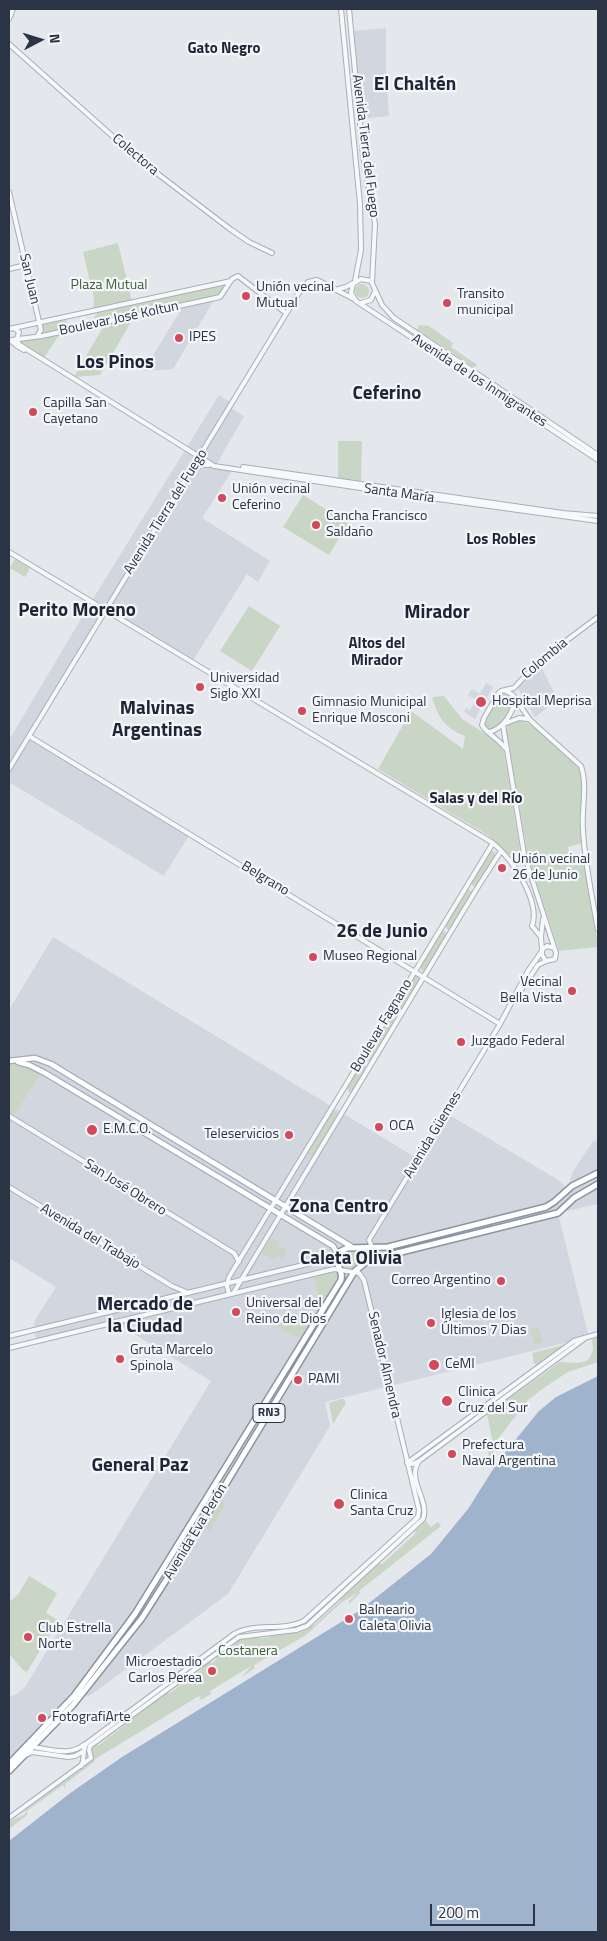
<!DOCTYPE html>
<html>
<head>
<meta charset="utf-8">
<style>
  body { margin:0 }
  #map { position:relative; width:607px; height:1941px; overflow:hidden; background:#e4e7ec; font-family:"Titillium Web",sans-serif }
  canvas { display:block }
  .frame { position:absolute; inset:0; border:10px solid #2b3445; pointer-events:none }
  .north { position:absolute; left:15px; top:15px; width:50px; height:50px; -webkit-text-stroke:4px #f4f6f9; paint-order:stroke; rotate:85deg; font-size:14px; font-weight:700; line-height:20px; text-align:center; color:#2b3445 }
  .north::after { content:''; display:block; margin:auto; width:18px; height:22px; background:#2b3445; clip-path:polygon(50% 0,100% 100%,50% 72%,0 100%) }
  .scale { position:absolute; left:430px; top:1904px; width:105px; height:22px; box-sizing:border-box; border:2px solid #2b3445; border-top:0; padding-left:6px; font-size:15px; line-height:18px; white-space:nowrap; color:#2b3445; -webkit-text-stroke:4px #f4f6f9; paint-order:stroke }
</style>
</head>
<body>
<div id="map">
<canvas width="607" height="1941"></canvas>
<div class="frame"></div>
<div class="north">N</div>
<div class="scale">200 m</div>
</div>
<script>
const g = document.querySelector('canvas').getContext('2d');
g.lineJoin = 'round';
function fill(path, color) {
  g.fillStyle = color;
  g.fill(path, 'evenodd');
}
function strokePath(path, color, width, dash) {
  g.strokeStyle = color;
  g.lineWidth = width;
  g.lineCap = dash ? 'butt' : 'round';
  g.setLineDash(dash || []);
  g.stroke(path);
}
function label(font, color, halo, rows, align = 'center') {
  g.font = font + ' "Titillium Web",sans-serif';
  g.lineWidth = 4.5;
  g.setLineDash([]);
  g.textBaseline = 'middle';
  g.strokeStyle = halo;
  g.fillStyle = color;
  for (const [text, x, y, turn = 0] of rows) {
    g.save();
    g.translate(x, y);
    g.rotate((+turn || 0) * Math.PI / 180);
    g.textAlign = isNaN(turn) ? turn : align;
    if (halo) g.strokeText(text, 0, 0);
    g.fillText(text, 0, 0);
    g.restore();
  }
}
fill(new Path2D(`
  M386,28V71L389,116L361,119L353,31Z
  M214,300L173,369L143,371L183,307Z
  M219,395L232,403L230,408L244,416L217,464L235,466L202,518L270,561L258,582L247,574L192,662L106,610L29,736L190,834L164,876L9,782V740L91,602Z
  M540,665L558,700L535,717L519,691L518,687Z
  M486,683L493,687L487,697L489,699L486,704L483,703L475,719L464,712L466,708L470,710L476,700L468,695L472,689L480,694Z
  M53,937L418,1159L446,1113L560,1181L567,1189L573,1171L594,1140L598,1142V1204L558,1213L589,1337L325,1402L330,1426L228,1594L88,1697L85,1692L9,1771V1697L18,1693L25,1687L211,1381L116,1323L36,1341L34,1326L35,1320L56,1287L9,1258V1010Z`), '#d2d6de');
fill(new Path2D(`
  M118,243L132,302L93,311L94,298L83,252Z
  M355 291a7 7 0 1 1 14 0a7 7 0 1 1-14 0Z
  M222,285L224,289L219,296L91,323L97,313Z
  M135,315L100,375L74,377L106,322Z
  M65,320L67,321V328L45,333L42,327L43,325Z
  M419,325L429,326L453,343L451,347L476,364V367H473L417,330Z
  M62,331L43,359L12,341Z
  M338,441H362L361,484L338,481Z
  M303,495L348,523L329,555L283,527Z
  M15,559L30,568L25,577L10,568Z
  M249,606L280,626L252,671L220,651Z
  M501,691L510,693L515,702L503,725L489,732L485,730L483,720Z
  M444,696L462,719L494,739L504,752L520,850L509,855L489,836L378,769L411,711L463,749L465,736C445,728 438,718 432,697Z
  M516,720C534,719 564,753 578,765L581,770L583,843L568,847L570,862L585,857L598,947L559,951L528,857L506,729L510,723Z
  M491,851L495,852V857L477,886H473L471,883Z
  M467,889L472,891V894L451,929H447L445,926Z
  M444,931L447,933V935L425,972H423L420,967L441,933Z
  M418,975L421,979L401,1013L397,1015L394,1010L415,976Z
  M390,1018H393L395,1022L372,1061H368L366,1057Z
  M9,1064L23,1065L41,1073L15,1114L9,1112Z
  M360,1066H365L367,1068L353,1092L349,1093L347,1088Z
  M333,1112H336L338,1116L314,1155L311,1156L308,1152L310,1149Z
  M272,1238L279,1242L277,1245L287,1250L282,1259L277,1256L274,1260L262,1253Z
  M431,1238L433,1239L432,1242L369,1257L352,1268H344L339,1263L341,1254L347,1250H380Z
  M334,1269L341,1270L321,1305L313,1274Z
  M318,1314L305,1339L293,1336L275,1325Z
  M538,1326L543,1342L535,1344L530,1328Z
  M598,1336V1362L568,1372L545,1387L528,1400L497,1440L498,1444L489,1459L488,1453L493,1444L487,1414L560,1362L577,1363L584,1362L589,1359L593,1350L592,1339Z
  M564,1345L537,1365L534,1363L532,1353Z
  M341,1399H344L346,1403L333,1424L329,1403Z
  M230,1467L222,1484L204,1515L199,1516L218,1483Z
  M222,1501L226,1503L210,1531L205,1527Z
  M195,1521L200,1523L173,1567L169,1565Z
  M426,1521L431,1527L438,1522L441,1526L359,1591L360,1593L349,1604V1601L357,1593L342,1602L306,1635L254,1665L255,1668L242,1677L251,1666L210,1691L211,1694L201,1700L199,1696L95,1759L94,1762L65,1784L66,1789L63,1785L27,1811V1815L9,1829V1823C14,1818 19,1818 25,1814L26,1810L92,1761L94,1758L91,1751L92,1747L95,1745H99L166,1693H170L202,1669V1666L209,1661L212,1663L215,1661L217,1656C224,1654 234,1649 236,1642L241,1638L257,1636L260,1638L270,1637L273,1634L295,1632L314,1625L340,1601L342,1596L379,1563L382,1564L415,1534V1531Z
  M29,1576L57,1593L46,1613L58,1620L27,1672L23,1670L9,1654V1602L18,1595Z`), '#c9d6c5');
fill(new Path2D(`
  M598,1376V1932H9V1841L69,1794L122,1757L359,1611L431,1554L468,1509L499,1460L539,1411L556,1397Z`), '#9fb4cc');
const minor = new Path2D(`
  M341,9L360,204L361,250L355,281
  M349,9L363,155L375,224L372,283
  M9,19L13,9
  M9,44L137,158L230,229L249,242L272,253
  M9,192L41,330L37,336
  M9,269L26,265
  M335,290L346,287L353,283
  M361,303L371,300L375,291
  M14,328L19,332L17,339
  M9,329L231,281
  M10,340L17,346L24,350
  M11,340L42,336L220,297L232,279L238,276L286,313
  M16,340L20,345L31,352L214,466L387,492L598,521
  M598,455L394,318L382,305L371,281L361,279L353,284L351,293L356,301L598,460
  M243,467L563,513L598,516
  M194,468L203,465H209
  M9,552L493,843C512,859 541,901 532,926L541,937
  M506,691L513,695L530,720L581,766C588,787 581,810 583,831C585,864 592,897 598,930
  M504,724L519,718L528,719
  M503,725L524,854L556,953L555,959L546,961L542,955V950L547,946L554,948
  M489,732C503,729 514,712 515,698
  M29,736L500,1024
  M505,748C499,739 487,734 482,725L484,718L498,694L501,691L514,688L539,661L598,617
  M9,769L300,291L308,282L317,280L354,299
  M542,950L541,937L543,919
  M515,999L538,965L546,961
  M9,1116L234,1253L239,1262
  M9,1187L172,1286L186,1292
  M372,1247L369,1240L500,1024L528,971L542,951
  M234,1292L476,890L501,851
  M229,1294L227,1286L229,1277L493,843
  M9,1336L324,1260L336,1254
  M9,1348L334,1269L359,1273L364,1280L419,1510L418,1517L415,1520L304,1621C282,1632 255,1622 234,1634L87,1743C81,1750 86,1758 81,1766
  M407,1463L574,1341L598,1334
  M407,1463L413,1464L419,1461L584,1339
  M32,1747C51,1749 69,1757 85,1744
  M26,1755L32,1752L68,1757L75,1756L84,1751
  M9,1818L87,1761L91,1758L89,1750L90,1746L239,1637L296,1630L307,1626L423,1519C430,1501 406,1479 419,1461`);
const major = new Path2D(`
  M9,1061L35,1058L51,1064L352,1247
  M18,1062L29,1065L45,1073L333,1246L337,1253`);
const highway = new Path2D(`
  M9,1764L74,1696L135,1614L341,1280C344,1269 333,1264 337,1253L347,1248L388,1247L546,1207L554,1202L572,1186L598,1173
  M9,1771L73,1705L142,1618L198,1530L354,1272L366,1262L373,1259L558,1213L574,1198L598,1184`);
strokePath(minor, '#a9aeb7', 6);
strokePath(major, '#a3abb8', 7);
strokePath(highway, '#8b94a3', 8);
strokePath(minor, '#f7f8fa', 4);
strokePath(major, '#fff', 4.5);
strokePath(highway, '#fff', 5);
for (const [x, y, r, color] of [
  [246,296,5,"#d1495b"],
  [447,303,5,"#d1495b"],
  [179,338,5,"#d1495b"],
  [33,412,5,"#d1495b"],
  [222,498,5,"#d1495b"],
  [316,525,5,"#d1495b"],
  [200,687,5,"#d1495b"],
  [481,702,6,"#d1495b"],
  [302,711,5,"#d1495b"],
  [502,868,5,"#d1495b"],
  [313,957,5,"#d1495b"],
  [572,991,5,"#d1495b"],
  [461,1042,5,"#d1495b"],
  [379,1127,5,"#d1495b"],
  [92,1130,6,"#d1495b"],
  [289,1135,5,"#d1495b"],
  [501,1281,5,"#d1495b"],
  [236,1312,5,"#d1495b"],
  [431,1323,5,"#d1495b"],
  [120,1359,5,"#d1495b"],
  [434,1365,6,"#d1495b"],
  [298,1380,5,"#d1495b"],
  [447,1401,6,"#d1495b"],
  [452,1454,5,"#d1495b"],
  [339,1504,6,"#d1495b"],
  [349,1619,5,"#d1495b"],
  [28,1637,5,"#d1495b"],
  [212,1671,5,"#d1495b"],
  [42,1718,5,"#d1495b"]
]) {
  const dot = new Path2D();
  dot.arc(x, y, r, 0, 2 * Math.PI);
  g.fillStyle = color;
  g.fill(dot);
  strokePath(dot, '#f4f6f9', 2);
}
for (const [x, y, w] of [
  [269,1413,32]
]) {
  const box = new Path2D();
  box.roundRect(x - w / 2, y - 9.5, w, 19, 4);
  g.fillStyle = '#f4f6f9';
  g.fill(box);
  strokePath(box, '#2b3445', 1);
}
label('bold 12px', '#2b3445', null, [
  ["RN3",269,1413]
]);
label('14px', '#2b3445', '#f4f6f9', [
  ["Avenida Tierra del Fuego",365,146,83],
  ["Colectora",135,155,40],
  ["San Juan",29,279,77],
  ["Boulevar José Koltun",119,319,-12],
  ["Avenida de los Inmigrantes",479,381,33],
  ["Santa María",399,494,8],
  ["Avenida Tierra del Fuego",166,512,-58],
  ["Colombia",545,659,-40],
  ["Belgrano",265,879,31],
  ["Boulevar Fagnano",382,1026,-59],
  ["Avenida Güemes",433,1135,-59],
  ["San José Obrero",125,1188,32],
  ["Avenida del Trabajo",90,1237,31],
  ["Senador Almendra",384,1365,77],
  ["Avenida Eva Perón",196,1532,-59]
]);
label('14px', '#3f6138', '#f4f6f9', [
  ["Plaza Mutual",109,286],
  ["Costanera",248,1652]
]);
label('14px', '#2b3445', '#f4f6f9', [
  ["Unión vecinal",256,288],
  ["Mutual",256,304],
  ["Transito",457,295],
  ["municipal",457,311],
  ["IPES",189,338],
  ["Capilla San",43,404],
  ["Cayetano",43,420],
  ["Unión vecinal",232,490],
  ["Ceferino",232,506],
  ["Cancha Francisco",326,517],
  ["Saldaño",326,533],
  ["Universidad",210,679],
  ["Siglo XXI",210,695],
  ["Hospital Meprisa",492,702],
  ["Gimnasio Municipal",312,703],
  ["Enrique Mosconi",312,719],
  ["Unión vecinal",512,860],
  ["26 de Junio",512,876],
  ["Museo Regional",323,957],
  ["Vecinal",562,983,"right"],
  ["Bella Vista",562,999,"right"],
  ["Juzgado Federal",471,1042],
  ["OCA",389,1127],
  ["E.M.C.O.",103,1130],
  ["Teleservicios",279,1135,"right"],
  ["Correo Argentino",491,1281,"right"],
  ["Universal del",246,1304],
  ["Reino de Dios",246,1320],
  ["Iglesia de los",441,1315],
  ["Últimos 7 Dias",441,1331],
  ["Gruta Marcelo",130,1351],
  ["Spinola",130,1367],
  ["CeMI",445,1365],
  ["PAMI",308,1380],
  ["Clinica",458,1393],
  ["Cruz del Sur",458,1409],
  ["Prefectura",462,1446],
  ["Naval Argentina",462,1462],
  ["Clinica",350,1496],
  ["Santa Cruz",350,1512],
  ["Balneario",359,1611],
  ["Caleta Olivia",359,1627],
  ["Club Estrella",38,1629],
  ["Norte",38,1645],
  ["Microestadio",202,1663,"right"],
  ["Carlos Perea",202,1679,"right"],
  ["FotografiArte",52,1718]
], 'left');
label('bold 15px', '#1d2536', '#f4f6f9', [
  ["Gato Negro",224,49],
  ["Los Robles",501,540],
  ["Altos del",377,644],
  ["Mirador",377,661],
  ["Salas y del Río",476,799]
]);
label('bold 19px', '#1d2536', '#f4f6f9', [
  ["El Chaltén",415,85],
  ["Los Pinos",115,363],
  ["Ceferino",387,394],
  ["Perito Moreno",77,611],
  ["Mirador",437,613],
  ["Malvinas",157,709],
  ["Argentinas",157,731],
  ["26 de Junio",382,932],
  ["Zona Centro",339,1207],
  ["Caleta Olivia",351,1259],
  ["Mercado de",145,1305],
  ["la Ciudad",145,1327],
  ["General Paz",140,1466]
]);
</script>
</body>
</html>
